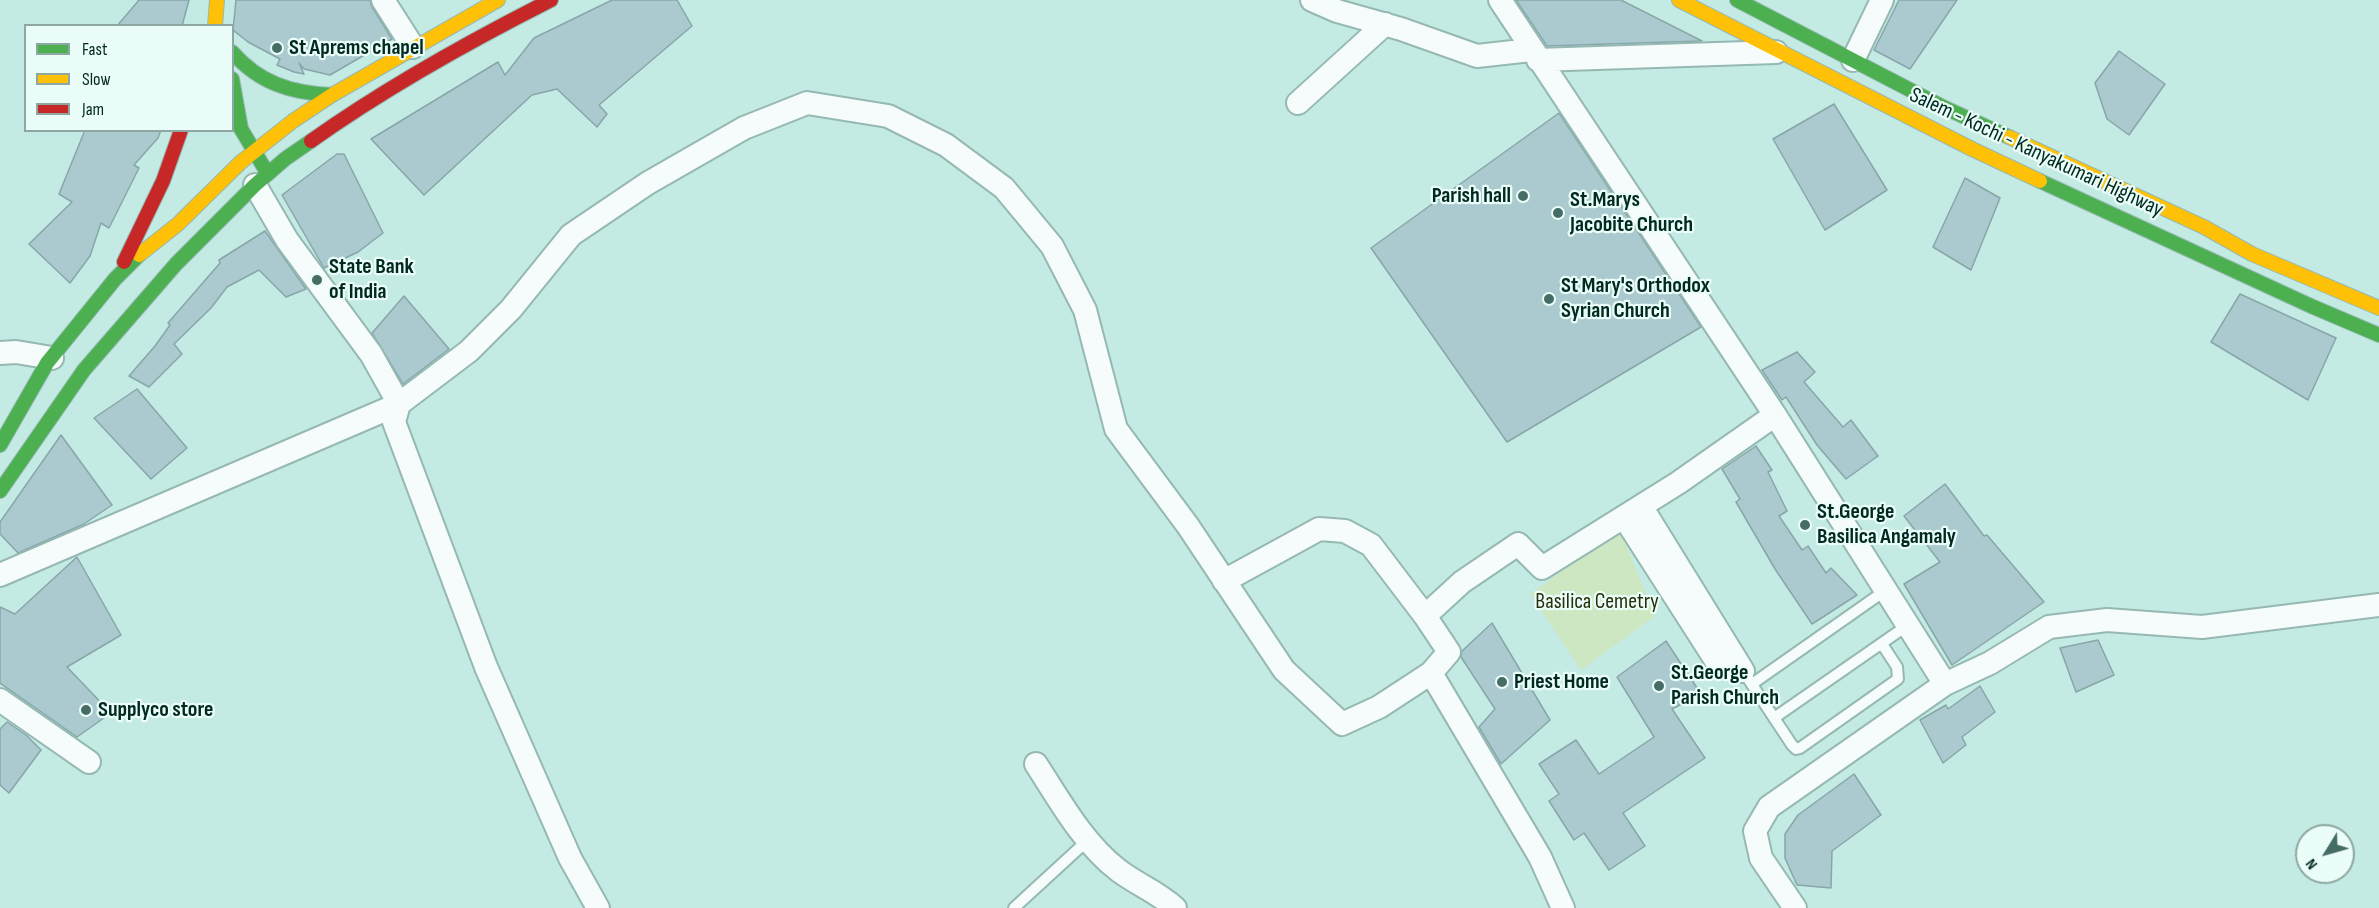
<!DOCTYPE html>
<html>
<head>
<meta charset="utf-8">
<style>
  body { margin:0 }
  #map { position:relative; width:2379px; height:908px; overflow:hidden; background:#c4ebe3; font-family:"Sofia Sans Condensed",sans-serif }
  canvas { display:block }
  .legend { position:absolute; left:24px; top:24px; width:210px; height:108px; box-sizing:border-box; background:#ebfdf8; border:2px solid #8da8a2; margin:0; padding:8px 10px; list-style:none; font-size:18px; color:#002922 }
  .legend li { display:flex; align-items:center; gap:12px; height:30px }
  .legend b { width:30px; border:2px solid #8da8a2 }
  .north { position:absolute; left:2295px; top:824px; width:60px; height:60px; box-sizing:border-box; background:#ebfdf8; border:2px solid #8da8a2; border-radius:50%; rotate:233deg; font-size:16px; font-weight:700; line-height:24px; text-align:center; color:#002922 }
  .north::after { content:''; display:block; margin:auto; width:21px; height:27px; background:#456d66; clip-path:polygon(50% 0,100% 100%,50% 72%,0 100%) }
</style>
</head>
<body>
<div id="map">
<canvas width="2379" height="908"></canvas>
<ul class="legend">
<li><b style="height:8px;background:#4caf50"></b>Fast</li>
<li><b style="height:8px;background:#ffc107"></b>Slow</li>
<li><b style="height:8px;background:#c62828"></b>Jam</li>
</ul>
<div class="north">N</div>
</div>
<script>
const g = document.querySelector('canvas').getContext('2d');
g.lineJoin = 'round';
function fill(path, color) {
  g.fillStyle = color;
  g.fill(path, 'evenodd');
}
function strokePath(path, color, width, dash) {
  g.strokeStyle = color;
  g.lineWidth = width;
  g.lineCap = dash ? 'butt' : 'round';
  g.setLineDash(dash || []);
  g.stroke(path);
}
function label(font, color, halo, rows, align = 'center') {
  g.font = font + ' "Sofia Sans Condensed",sans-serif';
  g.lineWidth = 4.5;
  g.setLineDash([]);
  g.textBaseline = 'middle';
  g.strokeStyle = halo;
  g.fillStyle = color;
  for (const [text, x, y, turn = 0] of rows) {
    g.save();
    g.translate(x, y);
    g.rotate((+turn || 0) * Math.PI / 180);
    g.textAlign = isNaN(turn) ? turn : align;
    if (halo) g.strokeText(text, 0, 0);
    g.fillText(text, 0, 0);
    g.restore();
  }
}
fill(new Path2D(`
  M1620,530L1655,616L1581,670L1530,594Z`), '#cde7c3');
const building = new Path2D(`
  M139,0H189L182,26H117Z
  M236,0H370L372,7L392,39L330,75L304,69L299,63L304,74L294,72L277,65L280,59L248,42L233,30Z
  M612,0H677L692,26L599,105L607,114L597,127L557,89L532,95L424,195L371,139L498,62L505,75L534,38Z
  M1516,0H1621L1702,41L1547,46Z
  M1899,0H1957L1910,69L1874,50Z
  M2119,51L2165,84L2129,135L2107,119L2095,83Z
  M1834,104L1887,190L1825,230L1773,139Z
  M1559,113L1701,327L1507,442L1371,248Z
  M85,130H161L158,138L134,165L139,168L109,228L101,223L90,256L70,283L29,244L72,202L59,194Z
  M337,154H344L383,233L358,252L324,268L282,195Z
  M1965,178L2000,198L1971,270L1933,247Z
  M265,231L306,289L286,297L259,270L227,287L211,308L174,344L182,354L149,387L129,376L155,346L170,325L168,323L220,263L219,260Z
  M2240,294L2336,338L2308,400L2211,342Z
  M404,296L449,349L403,384L372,333Z
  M1797,352L1815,372L1804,382L1843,427L1851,420L1878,456L1846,479L1817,445L1786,397L1782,400L1762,370Z
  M137,389L187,448L151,479L94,418Z
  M61,435L112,505L84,524L18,553L0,534V522Z
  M1756,446L1772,470L1768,472L1787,511L1779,516L1802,550L1808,546L1826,573L1831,568L1857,595L1812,624L1775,569L1736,502L1740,499L1722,469Z
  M1945,484L1984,536L1987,535L2044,602L1952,665L1904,584L1940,562L1904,516Z
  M77,557L121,635L67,667L111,713L77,737L0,683V607L15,614Z
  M1492,623L1550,720L1501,764L1479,727L1495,709L1461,657L1462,651Z
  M2098,640L2114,675L2076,692L2060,648Z
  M1666,641L1701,694L1672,709L1705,758L1623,813L1645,846L1609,870L1584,833L1574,840L1549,801L1559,794L1539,764L1576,740L1599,774L1654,737L1617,677Z
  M1980,686L1995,712L1962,737L1966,745L1943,763L1920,720L1946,705L1948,709Z
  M7,722L26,735L41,750L9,793L0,785V729Z
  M1854,774L1881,815L1832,851L1831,888L1797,885L1785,858V834L1798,815Z`);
fill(building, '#abcacf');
strokePath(building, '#87a6aa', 1.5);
const lane = new Path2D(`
  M1743,671L1792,745L1796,749L1800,748L1898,679L1897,667L1882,644
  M1752,684L1886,590
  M1774,718L1908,625
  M1014,908L1088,840`);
const street = new Path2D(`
  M383,0L413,47
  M1312,0L1337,11L1401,29L1477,56L1531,50
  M1500,0L1775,415L1945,684L1990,663L2049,627L2107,620L2202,627L2379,605
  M1538,60L1776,52
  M1853,60L1882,0
  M1298,103L1385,24
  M255,185L287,240L371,354L399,404L394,422L486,667L570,858L598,908
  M0,353L16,352L52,358
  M1641,506L1743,671
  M1624,517L1717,662
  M0,575L399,404L469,351L511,309L571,235L648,183L744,128L807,103L888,116L946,145L1004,188L1052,246L1085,310L1116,429L1188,526L1284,670L1342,724L1379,707L1431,673L1540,857L1563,908
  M1224,581L1319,529L1345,531L1371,545L1425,616
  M1431,673L1449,652L1425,616L1462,582L1518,544L1542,568L1678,483L1775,415
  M0,700L89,762
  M1036,764C1060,801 1083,843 1118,870C1136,884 1158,892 1175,908
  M1795,908L1761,858L1755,831L1769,807L1945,684`);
const fast = new Path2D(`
  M1737,0L1943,107L2009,137
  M232,52C259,83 291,93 332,95
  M232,79L241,129L268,174
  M2040,181L2311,306L2379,335
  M0,445L47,363L115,279L139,255
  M0,491L84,370L176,264L255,185L285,159L311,141`);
const slow = new Path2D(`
  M1679,0L1972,149L2040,181
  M215,26L217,0
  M2009,137L2204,227L2252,254L2379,308
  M139,255L178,224L241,162L293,121L332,95L498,0`);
const jam = new Path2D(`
  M311,141C387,87 468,42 551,0
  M124,262L163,181L181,130`);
strokePath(lane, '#95b9b2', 14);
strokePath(street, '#95b9b2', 26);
strokePath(fast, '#95b9b2', 16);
strokePath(slow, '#95b9b2', 16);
strokePath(jam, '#95b9b2', 16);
strokePath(lane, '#f6fcfb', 10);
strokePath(street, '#f6fcfb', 22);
strokePath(fast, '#4caf50', 14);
strokePath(slow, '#ffc107', 14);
strokePath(jam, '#c62828', 14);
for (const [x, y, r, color] of [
  [277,48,6,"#456d66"],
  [1523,196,6,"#456d66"],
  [1558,213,6,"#456d66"],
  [317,280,6,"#456d66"],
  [1549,299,6,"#456d66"],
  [1805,525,6,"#456d66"],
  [1502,682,6,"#456d66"],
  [1659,686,6,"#456d66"],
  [86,710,6,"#456d66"]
]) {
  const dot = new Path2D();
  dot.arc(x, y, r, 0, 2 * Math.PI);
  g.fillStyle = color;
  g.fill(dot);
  strokePath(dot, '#ebfdf8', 2);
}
label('bold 22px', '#002922', '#ebfdf8', [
  ["St Aprems chapel",289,48],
  ["Parish hall",1511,196,"right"],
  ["St.Marys",1570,200],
  ["Jacobite Church",1570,225],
  ["State Bank",329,267],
  ["of India",329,292],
  ["St Mary's Orthodox",1561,286],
  ["Syrian Church",1561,311],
  ["St.George",1817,512],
  ["Basilica Angamaly",1817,537],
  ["St.George",1671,673],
  ["Parish Church",1671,698],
  ["Priest Home",1514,682],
  ["Supplyco store",98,710]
], 'left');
label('22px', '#002922', '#ebfdf8', [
  ["Salem - Kochi - Kanyakumari Highway",2036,153,25]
]);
label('22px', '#272e0b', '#ebfdf8', [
  ["Basilica Cemetry",1597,602]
]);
</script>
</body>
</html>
